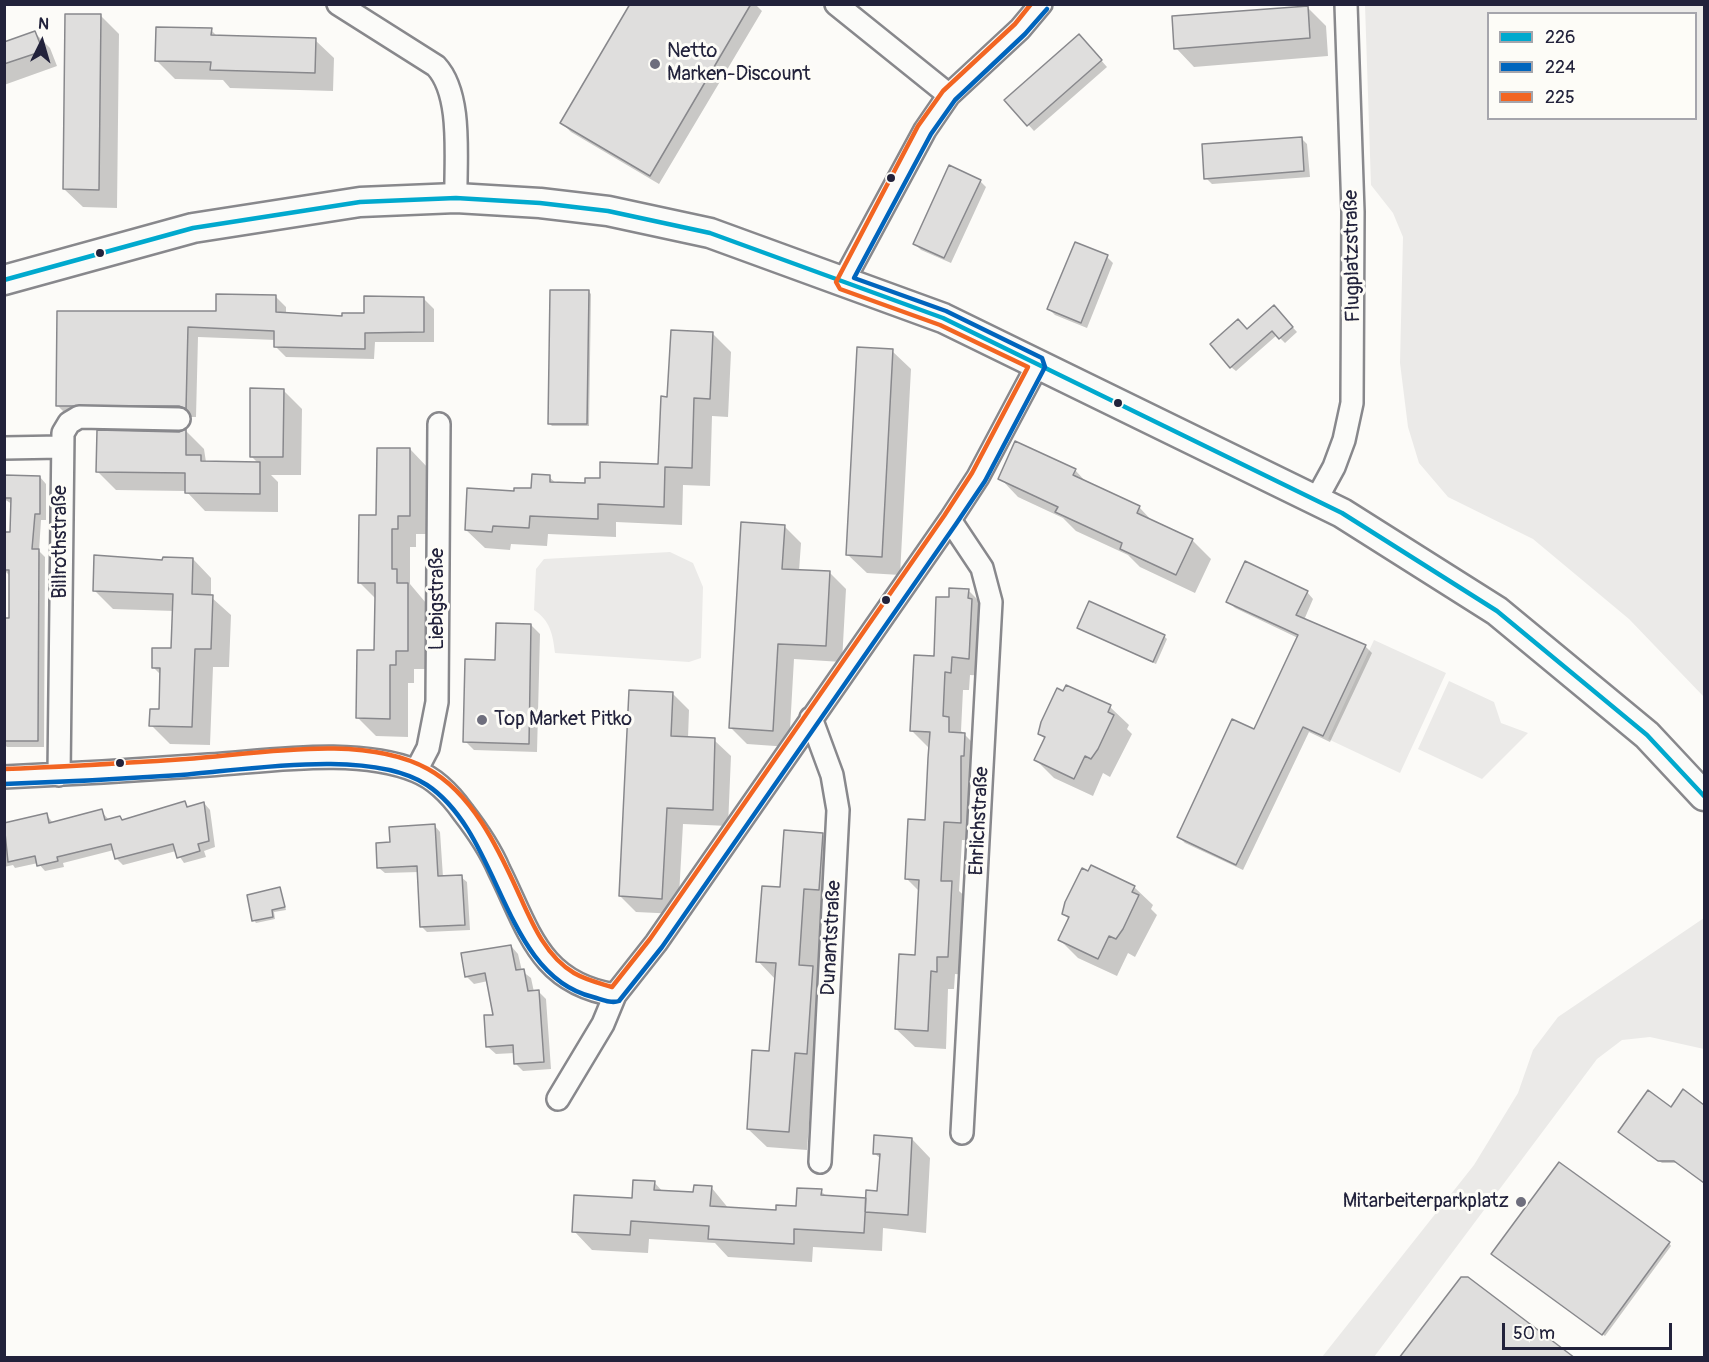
<!DOCTYPE html>
<html>
<head>
<meta charset="utf-8">
<style>
  body { margin:0 }
  #map { position:relative; width:1709px; height:1362px; overflow:hidden; background:#fcfbf8; font-family:Pangolin,sans-serif }
  canvas { display:block }
  .frame { position:absolute; inset:0; border:6px solid #22223b; pointer-events:none }
  .legend { position:absolute; left:1487px; top:12px; width:210px; height:108px; box-sizing:border-box; background:#fdfcf7; border:2px solid #a5a5ac; margin:0; padding:8px 10px; list-style:none; font-size:18px; color:#22223b }
  .legend li { display:flex; align-items:center; gap:12px; height:30px }
  .legend b { width:30px; border:2px solid #a5a5ac }
  .north { position:absolute; left:12px; top:12px; width:60px; height:60px; -webkit-text-stroke:4px #fdfcf7; paint-order:stroke; rotate:5deg; font-size:16px; font-weight:700; line-height:24px; text-align:center; color:#22223b }
  .north::after { content:''; display:block; margin:auto; width:21px; height:27px; background:#22223b; clip-path:polygon(50% 0,100% 100%,50% 72%,0 100%) }
  .scale { position:absolute; left:1502px; top:1323px; width:170px; height:27px; box-sizing:border-box; border:3px solid #22223b; border-top:0; padding-left:8px; font-size:18px; line-height:21px; white-space:nowrap; color:#22223b; -webkit-text-stroke:4px #fdfcf7; paint-order:stroke }
</style>
</head>
<body>
<div id="map">
<canvas width="1709" height="1362"></canvas>
<div class="frame"></div>
<ul class="legend">
<li><b style="height:8px;background:#00a9ce"></b>226</li>
<li><b style="height:8px;background:#0065bd"></b>224</li>
<li><b style="height:8px;background:#f26522"></b>225</li>
</ul>
<div class="north">N</div>
<div class="scale">50 m</div>
</div>
<script>
const g = document.querySelector('canvas').getContext('2d');
g.lineJoin = 'round';
function fill(path, color) {
  g.fillStyle = color;
  g.fill(path, 'evenodd');
}
function strokePath(path, color, width, dash) {
  g.strokeStyle = color;
  g.lineWidth = width;
  g.lineCap = dash ? 'butt' : 'round';
  g.setLineDash(dash || []);
  g.stroke(path);
}
function label(font, color, halo, rows, align = 'center') {
  g.font = font + ' Pangolin,sans-serif';
  g.lineWidth = 6;
  g.setLineDash([]);
  g.textBaseline = 'middle';
  g.strokeStyle = halo;
  g.fillStyle = color;
  for (const [text, x, y, turn = 0] of rows) {
    g.save();
    g.translate(x, y);
    g.rotate((+turn || 0) * Math.PI / 180);
    g.textAlign = isNaN(turn) ? turn : align;
    if (halo) g.strokeText(text, 0, 0);
    g.fillText(text, 0, 0);
    g.restore();
  }
}
fill(new Path2D(`
  M1365,5H1704V697L1629,619L1533,539L1448,497L1419,463L1408,427L1400,363L1403,237L1393,213L1371,185ZM1488,14H1696V118H1488Z
  M670,552L693,563L703,587L701,658L689,662L555,653C553,635 550,620 534,610L536,569L544,559Z
  M1374,640L1446,673L1400,773L1328,739Z
  M1449,681L1494,702L1501,723L1528,733L1482,779L1418,749Z
  M1704,918V1049L1650,1037L1622,1040L1597,1059L1374,1357H1322L1474,1165L1518,1093L1533,1050L1558,1017Z`), '#ebeae8');
fill(new Path2D(`
  M631,4H755L762,11L659,184L571,132L562,123Z
  M1307,7L1326,26L1328,56L1194,67L1176,48Z
  M101,16L119,34L117,208L83,207L64,189Z
  M211,30L218,37L315,40L334,58L333,91L230,88L223,80L175,79L156,60Z
  M35,33L50,48L57,66L4,85V43Z
  M1085,42L1107,67L1034,131L1006,100Z
  M1301,138L1307,144L1310,177L1212,184L1206,178Z
  M980,181L986,187L951,263L921,250L915,244Z
  M1107,257L1113,263L1087,328L1055,315L1049,309Z
  M589,292L591,294L589,426H552L549,423Z
  M275,296L286,307V314L343,318L366,315L424,299L434,309V342H375L374,359L286,357L276,347V340L198,337L196,417L68,416L57,405L58,312L217,313Z
  M1274,307L1297,332L1285,343L1277,335L1236,371L1231,367L1247,331Z
  M712,333L731,352L728,417L712,416L710,486L683,485L682,525L616,522V537L548,534L547,546L511,544L510,550L485,548L466,530L515,492L532,490L549,477L556,483L586,485L659,465L668,398Z
  M892,351L911,369L900,575L867,573L848,555Z
  M283,390L302,409L301,475H271L278,482V512L205,511L186,491L116,490L98,472L186,431L204,449L206,462L258,463L251,456Z
  M410,449L428,468V534H416V547H410V584L426,603V669H414V683H408V737L376,736L358,718L375,651L376,599L360,583L377,517Z
  M1075,470L1087,483L1139,507L1154,523L1192,540L1211,559L1195,593L1140,567L1128,555L1076,531L1063,518L1018,497L1000,478Z
  M4,476L40,477L46,484V520H41L39,551L45,557L44,747H7L4,744V620H11L10,576L4,570V534H12V504L4,499Z
  M784,526L801,543L799,571L830,573L846,589L842,662L794,659L789,747L747,744L731,728Z
  M193,559L211,578V597L231,615L229,667H213L210,745L170,744L151,725L161,710L162,676L153,667L173,650L174,611L113,609L95,591L164,561Z
  M968,590L987,609V676L970,675L969,690H963L961,731L983,753L979,841L962,840L959,891L970,901L966,975L955,974L954,989H948L946,1049L915,1047L896,1029L917,956L920,892L907,879L926,822L930,749L911,730L950,599Z
  M1307,592L1313,599L1304,620L1365,646L1372,653L1330,742L1309,732L1243,870L1185,843L1179,837L1255,731L1298,638L1235,608L1228,601Z
  M531,625L540,634L537,752L474,750L465,741L496,662Z
  M1079,628L1164,636L1167,639L1156,664Z
  M673,694L689,710L688,738L714,740L731,756L728,826L683,824L678,914L636,912L620,896Z
  M1110,707L1129,725L1127,729L1132,734L1110,777L1103,773L1093,796L1054,778L1036,760L1045,739L1039,733Z
  M185,803L189,808L204,803L210,810L215,847L204,851L206,857L184,863L176,851L123,865L116,858L114,850L63,863L64,867L45,871L38,863L15,868L13,865L4,867V824L46,814L53,823L101,811L109,820L120,817L124,821Z
  M435,826L440,832L443,877H461L467,882L470,930L427,932L421,926L419,872L385,873L379,868L392,843Z
  M823,835L841,853L837,908L823,907L818,973L831,986L825,1072L813,1071L807,1150L767,1147L748,1129L771,1053L776,980L758,961L781,889Z
  M1134,887L1153,905L1151,909L1157,915L1135,957L1128,953L1117,976L1078,958L1060,940L1069,919L1063,913Z
  M280,889L286,910L274,912L275,919L256,923L254,920Z
  M511,946L518,954L522,971L531,978L534,992H539L546,999L551,1069L523,1071L515,1063V1053L496,1054L488,1047L494,1016L488,981L474,984L466,976Z
  M1684,1092L1704,1106V1182L1678,1163H1662L1622,1134L1671,1109Z
  M912,1139L930,1158L926,1233L883,1228L882,1251L813,1247L812,1262L728,1257L715,1243L649,1239L648,1253L592,1250L574,1231L634,1200L654,1182L663,1192L695,1193L711,1187L729,1209L777,1212L797,1208L821,1191L827,1197L865,1200L879,1193L881,1159L874,1153Z
  M1669,1243L1671,1246L1605,1336L1496,1256Z`), '#0003');
const building = new Path2D(`
  M630,4H751L650,176L560,123Z
  M1308,6L1310,38L1174,49L1172,16Z
  M65,14H101L99,190L63,189Z
  M156,27L212,28L211,35L316,38L315,73L210,70L211,62L155,61Z
  M35,31L43,51L4,64V42Z
  M1079,34L1102,60L1027,126L1004,100Z
  M1302,137L1304,171L1204,179L1202,144Z
  M949,165L981,180L944,258L913,244Z
  M1075,242L1108,255L1081,323L1047,309Z
  M550,290H589L587,424H548Z
  M216,294L276,295V312L342,316V313H364V296L424,297V332L365,333V349L316,348L274,347V331L188,327L186,409L179,406H56L57,311H216Z
  M1274,305L1293,327L1279,339L1272,331L1230,368L1210,344L1238,319L1247,329Z
  M671,330L713,332L710,399L694,398L692,468L665,467L664,507L598,504V519L530,516L529,528L493,526L492,532L465,530L467,488L514,491V488H531L532,474L550,475V482L585,483V478H600V462L658,464L661,396L667,397Z
  M857,347L893,349L882,557L846,555Z
  M250,388L284,389L283,457H250Z
  M186,429V455H201V461L260,462V494L185,493V473L96,472L97,430L179,432Z
  M1015,441L1076,469L1073,475L1140,506L1137,513L1193,539L1176,575L1120,549L1122,543L1055,512L1058,507L998,479Z
  M377,448H410V516H398V529H392V569H397V583H408V651H396V665H390V719L356,718L357,650H374L375,597V583H358L359,515H376Z
  M4,475L40,476V514H35L32,549H39L38,741H4V618H9V570H4V532H10L11,498H4Z
  M741,522L785,525L782,569L830,571L826,646L778,644L773,731L729,728Z
  M94,555L162,560L163,557L193,558L192,594L213,595L211,649H195L192,727L149,726L150,709H159L160,668H152V648H171L173,594L93,591Z
  M1245,561L1308,591L1296,615L1366,645L1323,736L1303,727L1236,865L1177,837L1232,719L1254,729L1298,635L1226,602Z
  M949,588L969,589L968,598L972,599L969,659L952,657L951,673L945,672L943,716L949,717V732L965,733L964,756H961V823L944,822L941,881H952L948,957H937V972L931,971L928,1031L895,1029L899,954L915,955L919,880L905,879L908,819L925,820L928,758L930,732L910,731L914,655L934,656L936,597H949Z
  M1089,601L1165,635L1153,662L1077,628Z
  M496,623L531,624L529,744L463,742L465,659L495,660Z
  M1066,685L1111,705L1108,712L1114,715L1098,749L1091,759L1085,756L1074,779L1034,760L1045,737L1038,734L1041,722L1057,688L1063,691Z
  M629,690L673,692L671,736L715,738L713,810L667,808L662,899L619,896Z
  M185,801L187,807L204,802L209,841L198,844L200,851L177,858L173,844L115,859L111,844L57,857L58,861L37,866L35,856L8,862L4,823L47,813L49,823L102,809L105,820L120,816L122,820Z
  M435,824L438,876L462,875L465,925L420,927L417,866L377,868L376,843L390,842L389,827Z
  M784,830L823,833L819,890L804,889L799,965L813,966L807,1054L795,1053L789,1132L747,1129L752,1050L769,1051L776,963L756,962L762,886L780,887Z
  M1091,865L1135,886L1132,892L1139,895L1123,929L1116,939L1109,936L1098,959L1058,940L1069,917L1062,914L1065,902L1082,868L1088,871Z
  M280,887L285,907L272,910L273,917L252,921L247,895Z
  M511,945L516,970L524,969L528,991L539,990L544,1062L514,1064L513,1045L486,1047L484,1015H493L485,973L465,977L461,953Z
  M1683,1089L1704,1105V1183L1674,1161H1658L1618,1132L1648,1090L1671,1107Z
  M874,1135L912,1138L908,1215L865,1212L866,1190L877,1191L880,1154H873Z
  M1559,1162L1670,1242L1602,1335L1491,1254Z
  M633,1180L655,1181L654,1190L693,1192L694,1185L712,1186L710,1206L776,1210V1205L796,1206L797,1188L822,1189L821,1195L866,1198L864,1233L794,1229V1244L708,1239L709,1226L631,1221L630,1235L572,1232L574,1195L632,1198Z
  M1461,1277H1468L1575,1358H1399Z`);
fill(building, '#dfdedd');
strokePath(building, '#88888c', 1.5);
const minor = new Path2D(`
  M338,4L436,66C463,95 455,160 456,198
  M836,4L949,95
  M843,282L925,130L949,95L1020,29L1041,4
  M4,448L61,447
  M1316,500L1334,467L1344,440L1352,403L1353,212L1346,4
  M950,520L982,568L991,602L962,1133
  M811,718L832,775L838,810L820,1162
  M416,771L428,748L437,702L439,424
  M59,775L63,433L69,423L79,417L179,419
  M4,777C73,774 141,770 209,765C271,761 357,747 416,771C436,779 451,795 463,812C477,830 490,849 499,870C529,930 539,983 615,995
  M558,1099L603,1024L615,995L656,943L950,520L978,477L1038,364`);
const secondary = new Path2D(`
  M4,280L193,228L360,202L456,198L540,203L608,211L710,233L943,318L1342,513L1497,611L1647,735L1704,796`);
strokePath(minor, '#88888c', 26);
strokePath(secondary, '#88888c', 33);
strokePath(minor, '#fbfbf9', 21);
strokePath(secondary, '#fbfbf9', 28);
strokePath(new Path2D(`
  M4,280L193,228L360,202L456,198L540,203L608,211L710,233L943,318L1342,513L1497,611L1647,735L1704,796`), '#00a9ce', 4.5);
strokePath(new Path2D(`
  M4,784C63,782 122,779 181,775C246,770 371,748 427,785C502,835 502,975 593,997C601,999 611,1004 619,1001L662,947L956,524L985,481L1045,367L1042,358L946,311L854,278L931,134L955,100L1025,34L1047,9`), '#0065bd', 4.5);
strokePath(new Path2D(`
  M4,769C65,767 126,763 186,759C257,754 364,733 428,769C472,793 498,848 518,892C531,921 545,956 574,973C586,980 599,983 612,987L650,939L944,516L972,473L1028,367L940,325L840,289L836,282L918,126L943,91L1015,24L1031,4`), '#f26522', 4.5);
for (const [x, y, r, color] of [
  [655,64,6,"#6e6e7d"],
  [891,178,5,"#22223b"],
  [100,253,5,"#22223b"],
  [1118,403,5,"#22223b"],
  [886,600,5,"#22223b"],
  [482,720,6,"#6e6e7d"],
  [120,763,5,"#22223b"],
  [1521,1202,6,"#6e6e7d"]
]) {
  const dot = new Path2D();
  dot.arc(x, y, r, 0, 2 * Math.PI);
  g.fillStyle = color;
  g.fill(dot);
  strokePath(dot, '#fdfcf7', 2);
}
label('20px', '#22223b', '#fdfcf7', [
  ["Netto",667,52],
  ["Marken-Discount",667,75],
  ["Top Market Pitko",494,720],
  ["Mitarbeiterparkplatz",1509,1202,"right"]
], 'left');
label('20px', '#22223b', '#fdfcf7', [
  ["Flugplatzstraße",1353,256,-91],
  ["Billrothstraße",61,542,-90],
  ["Liebigstraße",438,599,-90],
  ["Ehrlichstraße",980,821,-87],
  ["Dunantstraße",832,938,-87]
]);
</script>
</body>
</html>
